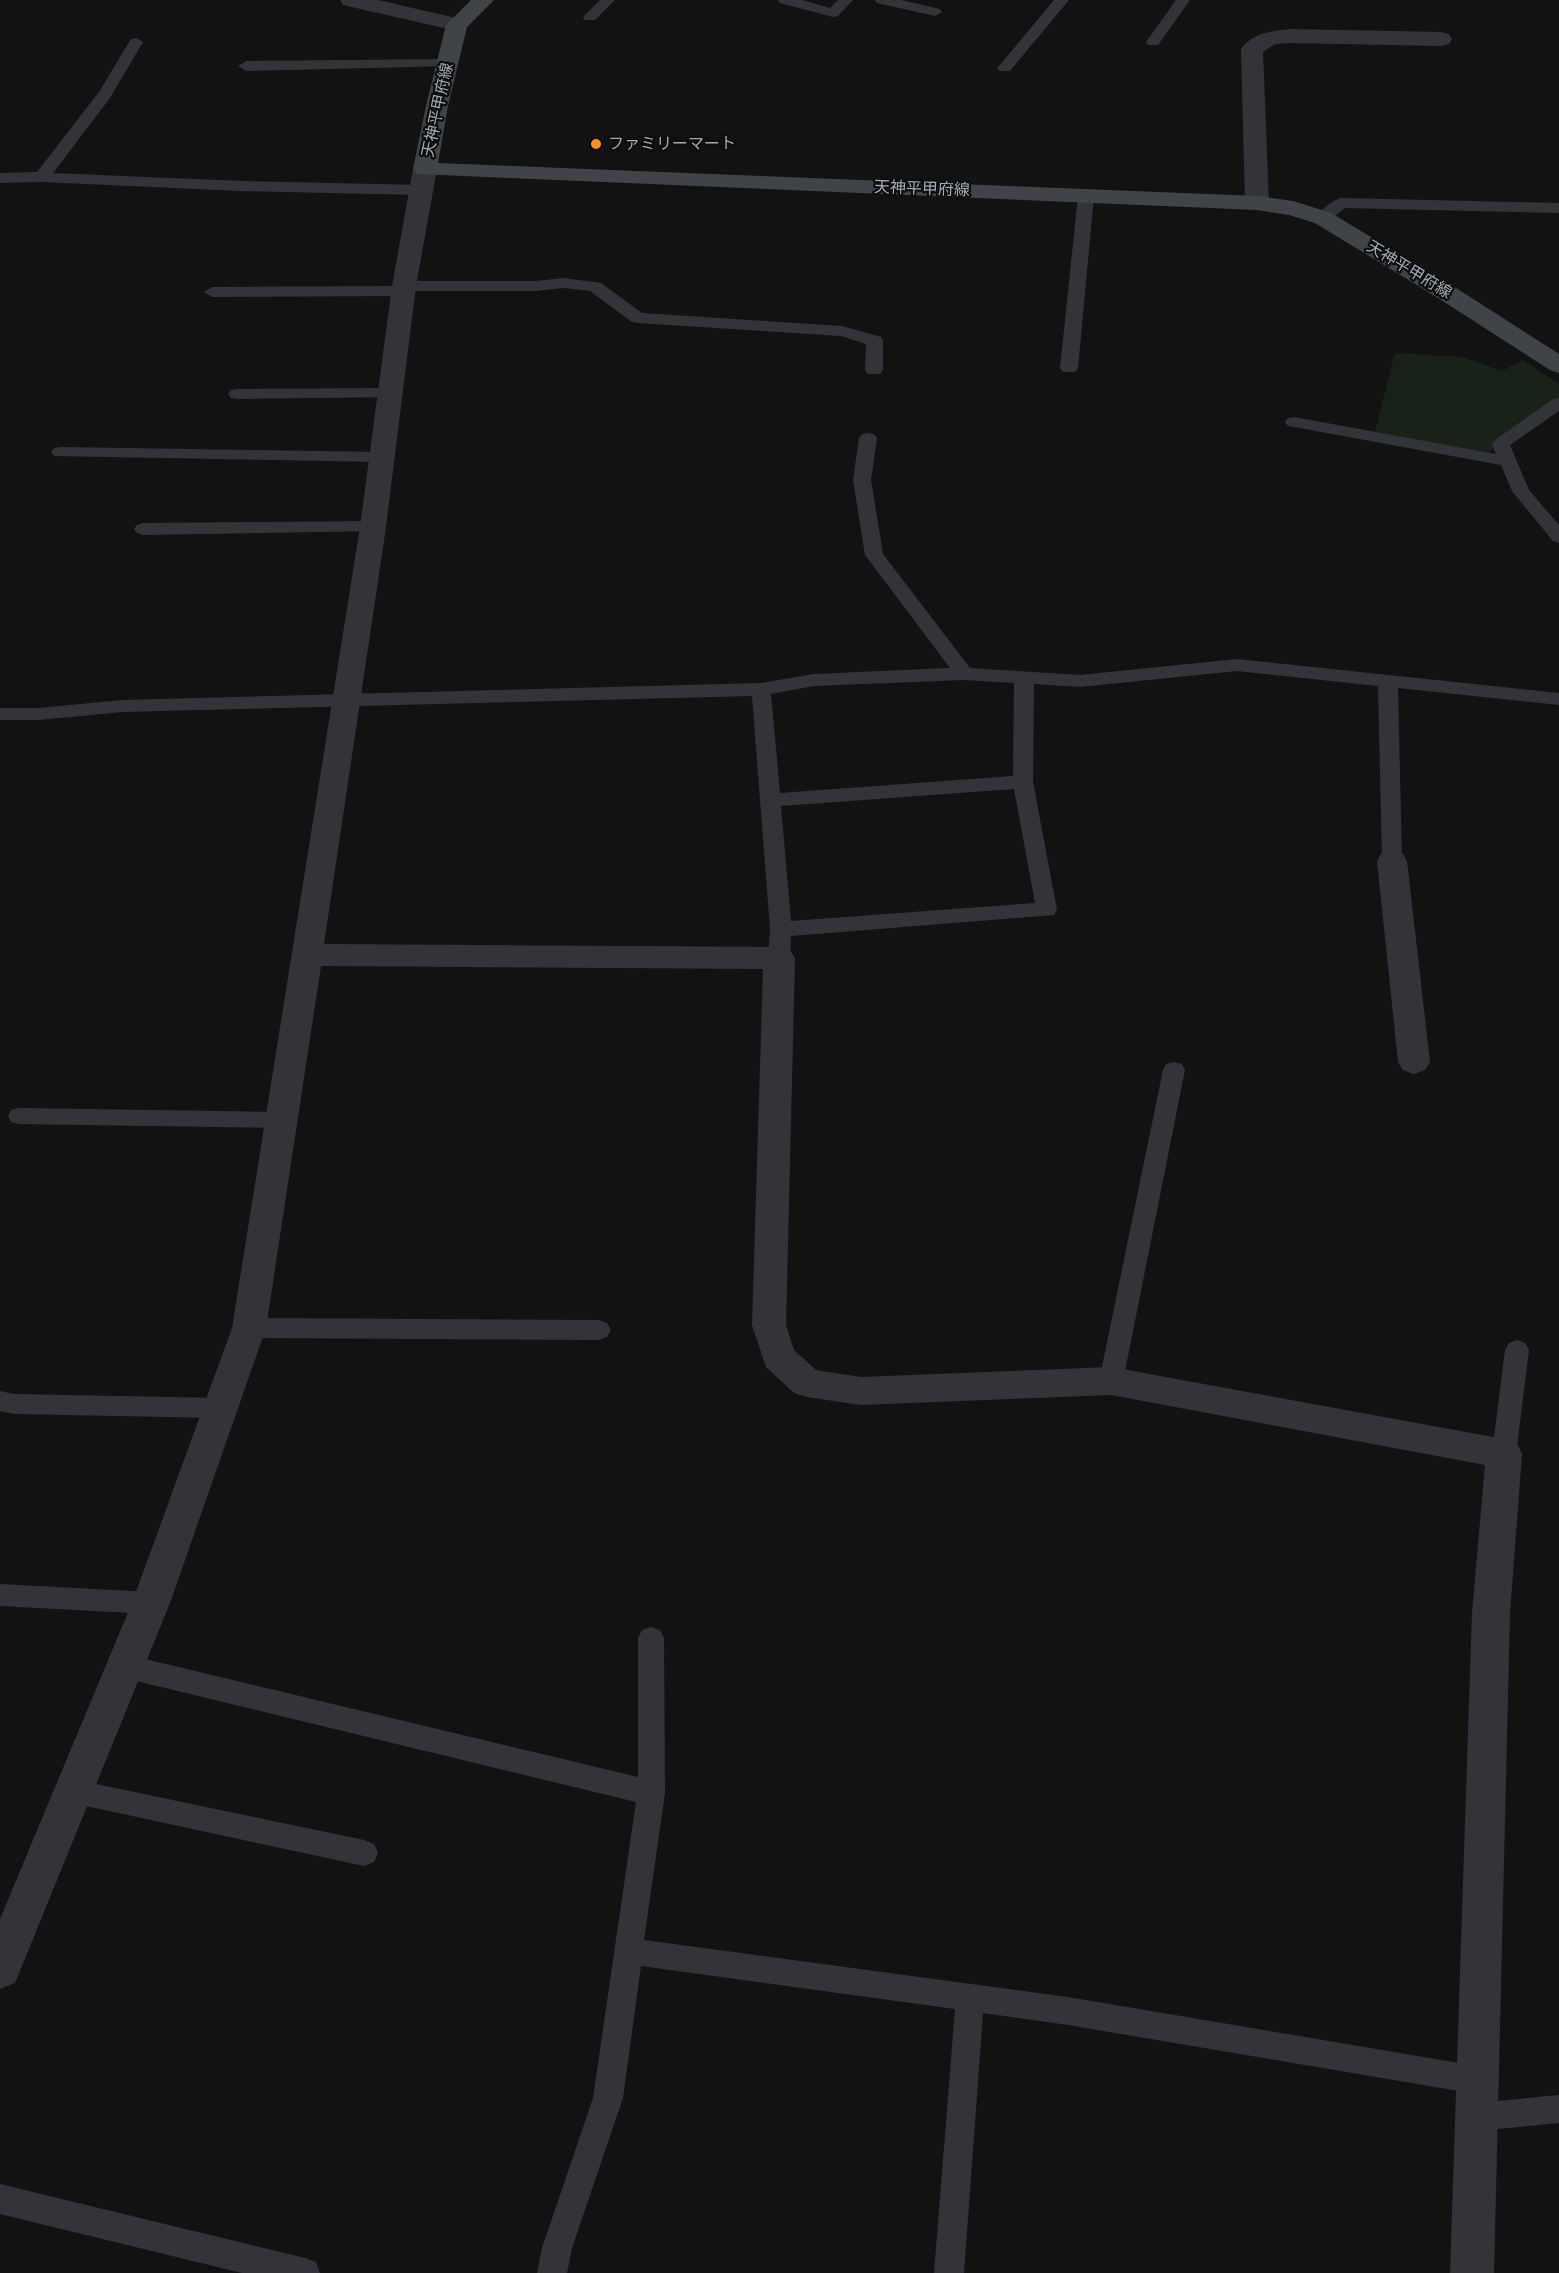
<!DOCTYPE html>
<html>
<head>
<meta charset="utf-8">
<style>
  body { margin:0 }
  canvas { display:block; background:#121213 }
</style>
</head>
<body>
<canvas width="1559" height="2273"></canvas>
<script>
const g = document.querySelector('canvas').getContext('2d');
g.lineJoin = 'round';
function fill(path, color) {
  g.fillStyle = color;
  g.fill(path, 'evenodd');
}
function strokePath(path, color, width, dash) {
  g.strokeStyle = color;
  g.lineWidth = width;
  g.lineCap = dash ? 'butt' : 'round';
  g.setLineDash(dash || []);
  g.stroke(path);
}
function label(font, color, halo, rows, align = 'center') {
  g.font = font + ' "Work Sans","Noto Sans JP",sans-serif';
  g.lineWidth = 4.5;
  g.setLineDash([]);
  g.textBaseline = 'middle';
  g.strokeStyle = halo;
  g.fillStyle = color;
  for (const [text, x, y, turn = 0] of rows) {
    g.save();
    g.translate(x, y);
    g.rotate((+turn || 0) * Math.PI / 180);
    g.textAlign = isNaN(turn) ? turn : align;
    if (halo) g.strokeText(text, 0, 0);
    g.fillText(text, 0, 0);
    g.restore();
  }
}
fill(new Path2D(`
  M1395,353L1462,357L1502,371L1523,360L1559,384V403L1483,456L1374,436Z`), '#192219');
fill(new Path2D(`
  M600,0H615L595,20H585L583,17Z
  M778,0H802L830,8L838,0H853L838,16L833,17L780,3Z
  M875,0H901L940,9L942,12L935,16L877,3Z
  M1054,0H1069L1010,71H1000L997,68L1000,65Z
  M1176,0H1190L1158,45H1148L1146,42Z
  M136,38L143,42L110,98L53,173L241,181L420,185L428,190L420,195L241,191L42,182L0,183V173L37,172L99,92L131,39Z
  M447,59L454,63L452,66L246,71L238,66L246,61Z
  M1086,191L1094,196L1078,368L1075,372H1063L1060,368L1078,196Z
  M1341,198L1559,203V213L1345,208L1329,221H1317L1315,218C1321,210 1331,201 1341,198Z
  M564,278L601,283L642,313L842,326L881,337L883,341V370L880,374H868L865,370L866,344L841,336L638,323L632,322L590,291L564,288L535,291H412L404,296L212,297L204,292L212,287L396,286L398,282L404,281H535Z
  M390,388L396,389L399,393L396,397L237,399L231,398L228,394L231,390L237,389Z
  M1559,398V411L1510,445L1529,490L1559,525V543L1553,541L1512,491L1501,465L1294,427L1288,426L1285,422L1288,418L1294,417L1496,454L1492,444L1495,440L1553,399Z
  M868,433L874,434L877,438L871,480L883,554L970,668L1080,675L1237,659L1559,693V705L1398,688L1402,861L1399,866L1392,868L1385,866L1382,861L1378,686L1237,671L1080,687L1034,684L1033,782L1057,910L1054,915L791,936L790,958L787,963L779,966L771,963L768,958L770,929L752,696L122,712L39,720H0V708H39L122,700L761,683L814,674L950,668L865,555L853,480L859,438L862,434ZM964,680L1014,683L1013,776L780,793L771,694L814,686ZM1014,789L1035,903L791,921L781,806Z
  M60,447L382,452L388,453L391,457L388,461L382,462L54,456L51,452L54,448Z
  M373,521L379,523L382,527L379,531L143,535L137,533L134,529L137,525L143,523Z
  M1174,1062L1182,1064L1185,1070L1123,1381L1120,1388L1111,1391L1102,1388L1099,1381L1163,1070L1166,1064Z
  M19,1108L283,1112L291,1114L294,1120L291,1126L283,1128L19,1124L11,1122L8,1116L11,1110Z
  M249,1318L599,1320L607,1323L611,1330L607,1337L599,1340L249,1338L241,1335L237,1328L241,1321Z
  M1517,1340L1525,1343L1529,1350L1516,1454L1513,1461L1504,1464L1495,1461L1492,1454L1505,1350L1509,1343Z
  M0,1391L14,1394L221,1398L230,1401L233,1408L230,1415L221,1418L14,1414L0,1411Z
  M0,1584L151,1592L160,1595L164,1603L160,1611L151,1614L0,1606Z
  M651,1627L660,1630L664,1638L665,1793L644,1940L1068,1997L1477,2066L1487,2070L1492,2080L1487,2090L1477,2094L1068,2025L983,2013L964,2273H934L955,2009L641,1966L623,2098L572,2248L567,2273H537L542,2248L593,2098L636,1802L124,1678L115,1674L111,1666L115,1658L124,1654L638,1777V1638L642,1630Z
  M72,1779L364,1840L374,1844L378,1853L374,1862L364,1866L72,1803L62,1800L58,1791L62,1782Z
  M1559,2095V2123L1477,2131L1467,2127L1462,2117L1467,2107L1477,2103Z
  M0,2184L305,2258L316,2262L320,2273H242L0,2214Z`), '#323439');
fill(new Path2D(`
  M340,0H378L465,20L468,25L465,30L457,31L343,5Z
  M1290,29L1441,32L1449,34L1452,39L1449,44L1441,46L1290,43L1275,44L1263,52L1269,203L1265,208L1257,210L1249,208L1245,203L1241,49C1252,33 1272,31 1290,29Z
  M425,162L433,164L437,169L416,286L386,527L324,944L779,947L790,950L795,958L786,1325L794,1350L816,1370L861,1377L1111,1367L1504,1439L1517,1443L1522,1454L1510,1613L1494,2273H1450L1472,1613L1485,1465L1111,1395L861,1405L807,1397L794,1393L766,1367L752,1325L763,969L321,966L266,1328L170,1603L15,1983L0,1989V1919L132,1603L232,1328L360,527L392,286L413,169L417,164Z
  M1392,851L1403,854L1407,861L1430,1062L1425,1070L1414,1074L1403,1070L1398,1062L1377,861L1381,854Z`), '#323439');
fill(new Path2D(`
  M471,0H494L467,27L448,106L438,163L1257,196L1293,201L1331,213L1456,288L1559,354V373L1550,370L1438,298L1315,223L1289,215L1257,210L417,174L413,169L426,106L446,25Z`), '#404449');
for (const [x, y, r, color] of [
  [596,144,6,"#ff921e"]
]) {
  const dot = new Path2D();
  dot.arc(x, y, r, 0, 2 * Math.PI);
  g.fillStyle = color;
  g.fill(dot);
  strokePath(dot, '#0d0d0e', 2);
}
label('16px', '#a2abb5', '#0d0d0e', [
  ["天神平甲府線",438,110,-78],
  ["天神平甲府線",922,189,2],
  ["天神平甲府線",1409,270,31]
]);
label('16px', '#a2abb5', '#0d0d0e', [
  ["ファミリーマート",608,144]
], 'left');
</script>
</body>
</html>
